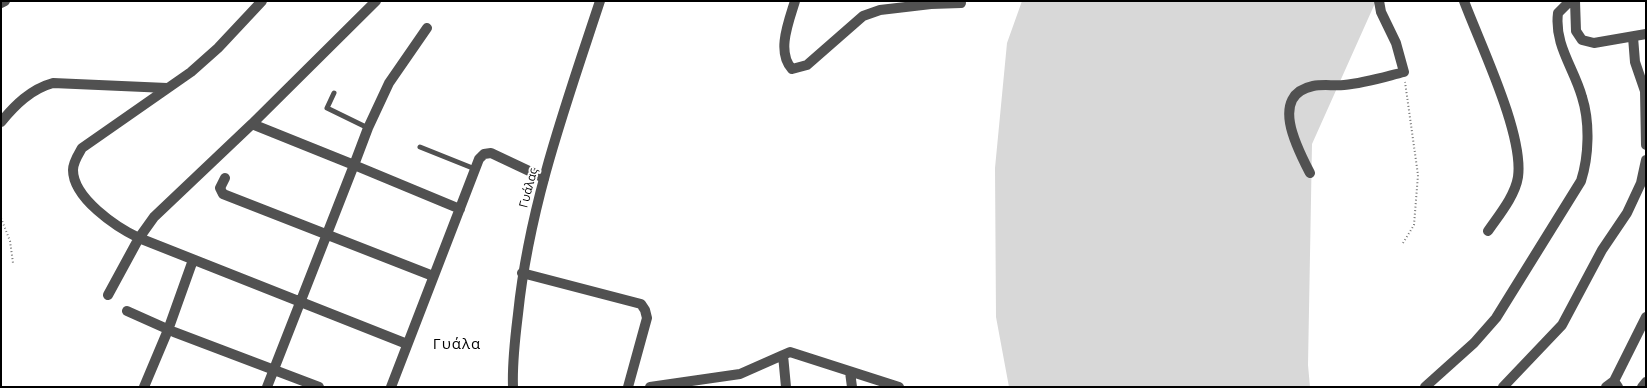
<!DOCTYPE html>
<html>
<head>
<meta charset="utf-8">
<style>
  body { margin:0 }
  #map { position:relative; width:1647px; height:388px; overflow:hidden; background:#fff; font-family:"Open Sans",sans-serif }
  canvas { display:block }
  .frame { position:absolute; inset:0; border:2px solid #000; pointer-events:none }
</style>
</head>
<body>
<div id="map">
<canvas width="1647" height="388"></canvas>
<div class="frame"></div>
</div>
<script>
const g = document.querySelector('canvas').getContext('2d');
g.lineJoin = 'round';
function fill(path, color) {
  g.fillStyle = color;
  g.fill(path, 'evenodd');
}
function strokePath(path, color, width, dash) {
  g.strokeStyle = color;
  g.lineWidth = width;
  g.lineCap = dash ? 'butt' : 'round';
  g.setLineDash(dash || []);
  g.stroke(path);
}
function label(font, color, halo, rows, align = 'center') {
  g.font = font + ' "Open Sans",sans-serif';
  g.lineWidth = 4;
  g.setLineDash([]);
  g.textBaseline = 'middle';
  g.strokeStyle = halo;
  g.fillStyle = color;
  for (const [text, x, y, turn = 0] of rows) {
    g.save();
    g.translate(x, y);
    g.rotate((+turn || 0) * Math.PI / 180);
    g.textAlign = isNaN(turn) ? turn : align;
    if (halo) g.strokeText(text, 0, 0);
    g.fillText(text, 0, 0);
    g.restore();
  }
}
fill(new Path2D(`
  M1022,1H1376L1312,144L1308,365L1310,387H1009L996,317L995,168L1007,43Z`), '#d8d8d8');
strokePath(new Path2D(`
  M1,218L10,241L13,263
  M1403,243L1414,225L1418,175L1405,82`), '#737373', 2, [1, 2.5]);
strokePath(new Path2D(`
  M334,93L327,108L368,128
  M420,147L475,169`), '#515151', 5);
strokePath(new Path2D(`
  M262,1L218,48L191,72L82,148C78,155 73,162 73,170C73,198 116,227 139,238L407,344
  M795,1C789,21 776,52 792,69L807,65L863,16L880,10L931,4L961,3
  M1464,1C1480,44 1524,134 1518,177C1515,196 1499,215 1488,231
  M1575,1L1576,31L1582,40L1594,43L1646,34
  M1,3L5,1
  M427,28L389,83L368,128L354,165L460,209
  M1633,37L1635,62L1645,91L1646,145
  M1,122C15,105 31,89 53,83L167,88
  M252,124L376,1
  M1310,173C1297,148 1269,95 1313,86C1323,84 1334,86 1344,85C1365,83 1384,77 1404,72L1396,43L1381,12L1379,1
  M225,178L220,188L223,194L433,276
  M522,273L641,304L645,310L647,318L628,387
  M108,295L139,238L154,217L252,124L354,165L267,387
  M127,311L174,332L319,387
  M850,372L852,387
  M1614,381L1646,317
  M144,387L168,330L193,260
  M391,387L479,159L484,154L491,153L544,178
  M650,387L740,374L783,355
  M786,387L783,355L790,352L899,387
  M1425,387L1474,343L1496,318L1581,181C1589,156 1590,122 1582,97C1574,68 1554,45 1558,13L1570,1
  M1503,387L1562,325L1602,250L1627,213L1641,183L1646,160
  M1606,387L1614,381L1618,387
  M1642,387L1646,382`), '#515151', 10);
strokePath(new Path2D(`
  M513,387C512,362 515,339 518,314C529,206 566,104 600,1`), '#515151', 10);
label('12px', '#000', '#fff', [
  ["Γυάλας",529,188,-75]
]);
g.letterSpacing = '1px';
label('15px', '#000', '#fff', [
  ["Γυάλα",457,345]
]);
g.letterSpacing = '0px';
</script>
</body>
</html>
